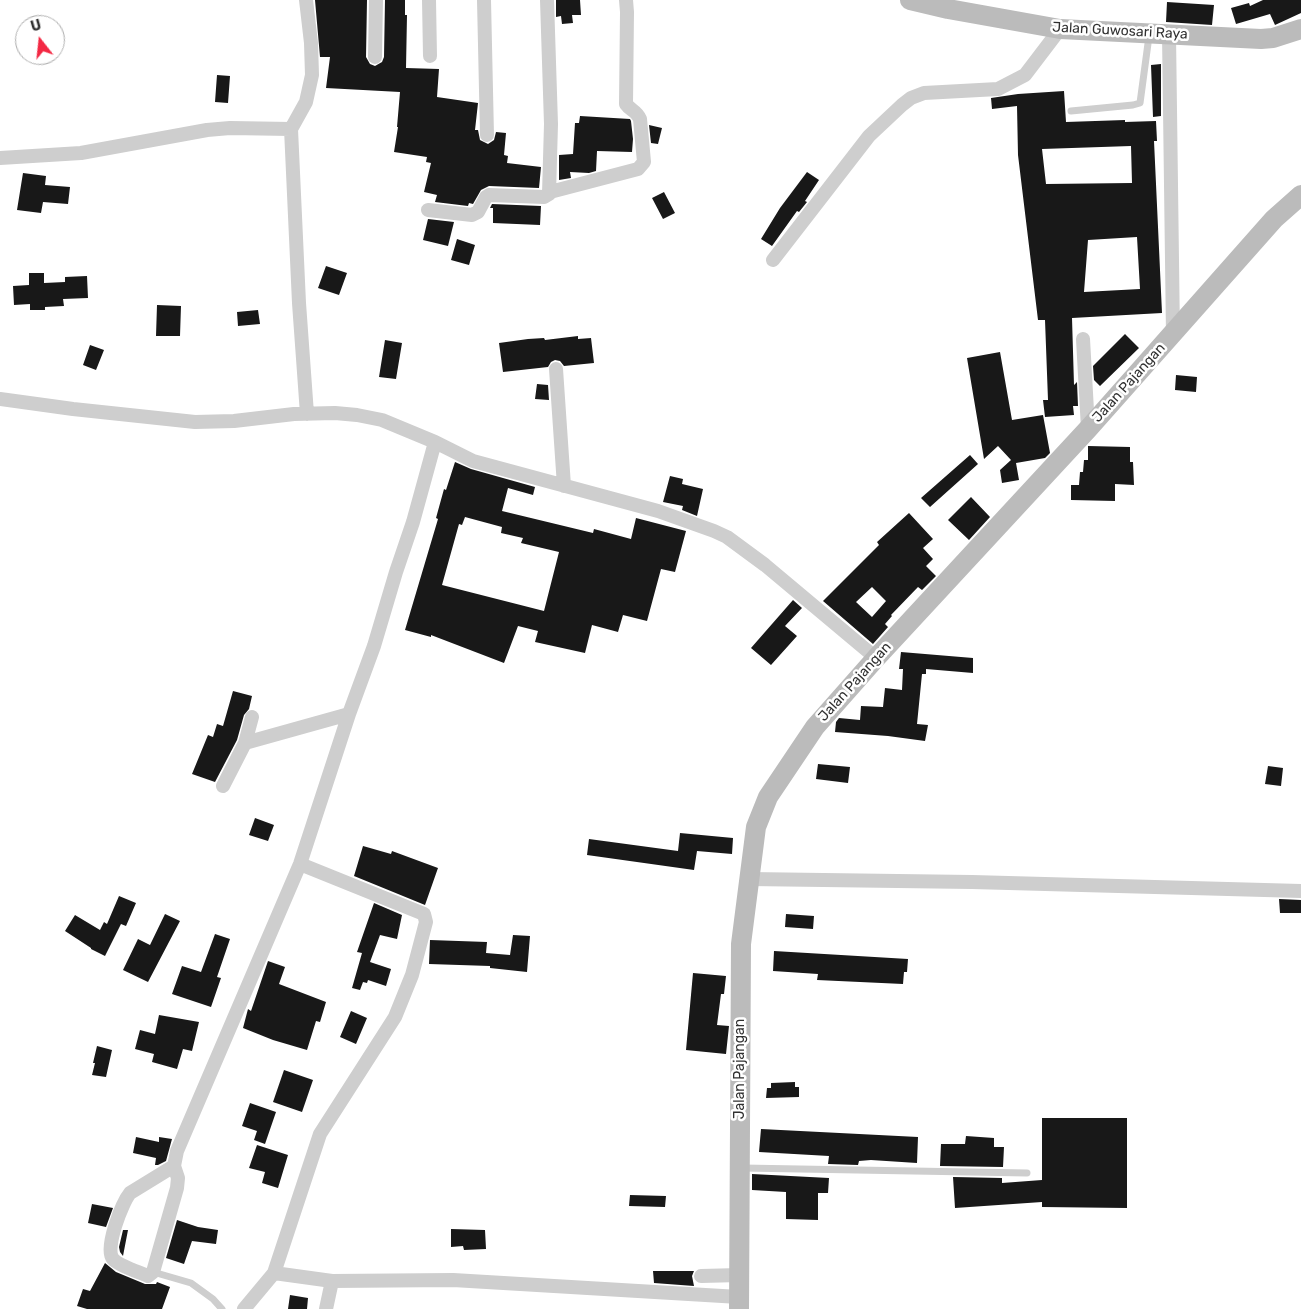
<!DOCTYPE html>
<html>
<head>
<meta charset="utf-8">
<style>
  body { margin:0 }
  #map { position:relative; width:1301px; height:1309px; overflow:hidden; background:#fff; font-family:Rubik,sans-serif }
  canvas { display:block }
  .north { position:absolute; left:15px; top:15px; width:50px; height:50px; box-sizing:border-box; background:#fff; border:1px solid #adadad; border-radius:50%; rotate:344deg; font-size:14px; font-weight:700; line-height:20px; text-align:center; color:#313131 }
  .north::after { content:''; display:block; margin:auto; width:18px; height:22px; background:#f32843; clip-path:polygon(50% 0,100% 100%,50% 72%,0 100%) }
</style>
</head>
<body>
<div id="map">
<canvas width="1301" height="1309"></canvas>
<div class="north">U</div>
</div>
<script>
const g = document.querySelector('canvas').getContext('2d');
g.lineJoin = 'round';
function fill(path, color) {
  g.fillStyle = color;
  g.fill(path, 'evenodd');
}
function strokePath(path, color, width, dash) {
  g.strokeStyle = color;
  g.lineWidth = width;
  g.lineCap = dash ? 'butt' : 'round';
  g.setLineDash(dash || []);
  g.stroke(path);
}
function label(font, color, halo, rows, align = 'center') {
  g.font = font + ' Rubik,sans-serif';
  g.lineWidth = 5;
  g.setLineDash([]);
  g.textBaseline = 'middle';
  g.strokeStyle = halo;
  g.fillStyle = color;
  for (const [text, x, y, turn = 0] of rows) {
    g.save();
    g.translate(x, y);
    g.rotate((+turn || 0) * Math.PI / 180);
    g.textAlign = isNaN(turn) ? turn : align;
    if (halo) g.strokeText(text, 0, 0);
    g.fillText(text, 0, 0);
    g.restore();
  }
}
fill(new Path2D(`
  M315,0H367L366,57L370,64L375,66L382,62L384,57L385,0H405V15H407L406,68L439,69L437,97L478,103L475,130H478L480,140L488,144L494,140L496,132L506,133L504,155L508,156L507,163L541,167L539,188L489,186L481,190L473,204L469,203L468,206L435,202L437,195L424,192L431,163L426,162L427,157L394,152L398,127H397L400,92L326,88L330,57H320Z
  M556,0H580L581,15H572L573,23L562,24L561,16L556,17Z
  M1263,0H1301V13L1275,25L1270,14L1236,24L1231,8L1249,3L1250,6Z
  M1167,2L1214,5L1212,25L1166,22Z
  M1161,64V116L1153,117L1151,65Z
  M217,75L230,76L228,103L215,102Z
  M1064,91L1066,122L1125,120V122L1156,121L1157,141H1154L1162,313L1072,318L1074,385L1077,382L1078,406H1073L1074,415L1045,417L1043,400H1048L1045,320H1038L1018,155L1017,106L992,109L991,98L1018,94ZM1131,146L1132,183L1046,184L1042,149ZM1137,237L1140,289L1084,292L1088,240Z
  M580,116L630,119L631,121L633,139L632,152L597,151L596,171L589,173L570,172L571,178L559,180V155L573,154L575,123H579Z
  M649,125L662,128L658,144L651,143Z
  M807,172L819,180L805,201L807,202L799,212L797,211L772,246L761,239L780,208Z
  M23,173L46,176L45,185L70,187L68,204L43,202L41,213L17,210Z
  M664,192L675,213L663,219L652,198Z
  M492,204L541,206L540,225L493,223V208H490Z
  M428,219L454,222L448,246L423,240Z
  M457,239L475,245L469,265L451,260Z
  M326,266L347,273L339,295L318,288Z
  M29,273H44V283L65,282V277L87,276L88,298L63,299L64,306L45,307V310H30V304L14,305L13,286L29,285Z
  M157,305L181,306L180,336H156Z
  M258,310L260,324L238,326L237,312Z
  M1125,334L1139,348L1100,386L1094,380L1093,366Z
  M578,336V339L591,338L594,363L564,366L560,361L555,360L551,362L548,367L503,372L499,343L528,339L544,338L545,340Z
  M385,340L402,343L396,379L379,377Z
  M90,345L104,350L96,370L83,365Z
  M1000,352L1012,420L1043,415L1050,453L1045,458L1016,463L1019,480L1002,483L1000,470L1011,460L998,446L984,459L967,358Z
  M1176,375L1197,377L1196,392L1175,390Z
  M537,384L548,385L549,400L535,399Z
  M1088,446L1130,447V462H1133L1134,485L1115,484V501L1071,500V485H1079L1080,472H1083L1084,460H1088Z
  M970,455L978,464L930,507L921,498Z
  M455,462L471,469L535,487L533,495L508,488L502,511L593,533L594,529L631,539L636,518L686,531L675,572L661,569L647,621L623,615L618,632L592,625L585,653L535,642L538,631L518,626L504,663L431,635V637L405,630L438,519L436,518L444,489L446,490ZM465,517L502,527L501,533L523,538L521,543L559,552L544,611L442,585L459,524L462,525Z
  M670,476L683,479L682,484L703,489L697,516L682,510L683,506L663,502Z
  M971,497L990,517L969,540L948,520Z
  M909,513L933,539L923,548L933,559L926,566L936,576L922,590L918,587L891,615L892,616L885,624L888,627L873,644L823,601L879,545L877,542ZM872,587L886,601L872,617L856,602Z
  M793,600L802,608L785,626L797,636L771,665L751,648Z
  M901,652L973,658V673L926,669V674H922L917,724L928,725L925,741L888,736L835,732L836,722L839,718L860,720L861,706L883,707L885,688L902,690L903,669H899Z
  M233,691L252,696L249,709L244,715L237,740L215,782L192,774L208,735L213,737L217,724L223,726Z
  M818,764L850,767L848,783L816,779Z
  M1268,766L1283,768L1281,786L1265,784Z
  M255,818L274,825L268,841L249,835Z
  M680,833L733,838L732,854L697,851L694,870L587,855L589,839L678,851Z
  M363,846L391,854L392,851L438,868L425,905L354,876Z
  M119,896L136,903L126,926L121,924L105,956L91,949V948L65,931L75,915L100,930L104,922L107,924Z
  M1279,899L1301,900V913H1280Z
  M374,903L402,915L397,939L380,935L370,962L391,969L386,986L368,980L367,983L363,982L360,990L352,988L362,953L357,952Z
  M165,914L180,921L148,982L123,970L138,939L150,945Z
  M786,914L814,916L813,929L785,927Z
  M215,934L230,939L217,977L221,978L211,1007L172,994L182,966L201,972Z
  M513,935L530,936L527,972L490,968V966L429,964L430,940L487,942L486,953L510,955Z
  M774,951L908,959L907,972H904L903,984L817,980L818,974L773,971Z
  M268,961L285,967L279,984L326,1002L320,1022L316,1021L307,1050L273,1040L243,1028L248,1009L251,1011Z
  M693,973L726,976L724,994H721L717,1025L729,1026L726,1054L686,1050Z
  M351,1011L367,1018L356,1044L340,1037Z
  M159,1015L199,1022L192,1051L183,1049L177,1069L152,1062L154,1054L135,1049L140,1030L155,1034Z
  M97,1046L112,1050L106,1077L92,1075L95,1063H93Z
  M284,1070L313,1080L302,1112L273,1102Z
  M795,1082V1087H799V1097L766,1098L767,1088H771V1083Z
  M250,1103L276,1112L265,1144L254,1140L257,1131L242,1126Z
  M1042,1118H1127V1208L1042,1207V1202L955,1208L953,1177L1002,1178V1183L1042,1180Z
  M761,1129L918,1137L917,1163L871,1160L859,1161L858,1165L828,1164L829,1156L759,1152Z
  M966,1136L994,1138V1147H1004L1003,1167L940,1166L941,1144H965Z
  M136,1137L159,1142V1137L172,1139L166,1161L158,1165H155L156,1158L133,1153Z
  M257,1145L288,1155L278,1188L262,1183L265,1172L249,1168Z
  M752,1174L829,1178L828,1193H818V1220L786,1219V1192L752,1190Z
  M630,1195L666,1196L665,1207L629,1206Z
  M92,1204L113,1208L106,1227L88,1223Z
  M177,1220L198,1227L218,1230L216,1244L192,1241L184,1264L166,1258Z
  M451,1229L485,1230L486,1249L464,1250L463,1246L451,1247Z
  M123,1230H128L123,1256L120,1252L119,1247Z
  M105,1263L116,1272L145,1284H156L157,1282L170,1287L162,1309H87L77,1306L83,1289L90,1291Z
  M653,1271H694L692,1276L694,1286L654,1283Z
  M290,1295L308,1298L307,1309H288Z`), '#181818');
strokePath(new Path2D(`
  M1071,111L1133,105L1140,103L1149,36
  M743,1168L1027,1173
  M153,1272L191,1283L213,1299L222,1309`), '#cecece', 7);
strokePath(new Path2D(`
  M306,0L311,43L312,75L306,102L291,129L299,303L307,414
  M429,0L430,56
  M484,0L487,135
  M1169,34L1173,335
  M375,57L376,0
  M0,158L81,153L207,130L230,128L291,129
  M550,192L638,169L644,162L640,119C637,111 630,110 626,104L627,12L626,0
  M428,210L472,215L478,212L486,197L489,195L544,197L549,194L551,124L547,0
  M773,260L869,136L902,105L911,98L924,93L998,89L1025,75L1060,29
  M1083,339L1088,429
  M556,369L564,486
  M0,399L73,409L195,422L234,421L294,414L335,413L357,415L382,420L435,442L473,461L658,511L714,531L727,537L765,565L876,658
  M245,743L349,714
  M223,786L245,743L252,717
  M749,879L972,882L1301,891
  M174,1166L130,1193C122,1203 104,1249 113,1259C119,1266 139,1272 148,1276L153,1272L177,1188L178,1178L174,1166L177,1151L300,864L349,714L374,646L396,572L413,522L435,442
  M274,1273L320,1134L395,1017L412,975L426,922L424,914L300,864
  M701,1276L740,1275
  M244,1309L274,1273L332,1281
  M326,1309L332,1281L453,1280L739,1297`), '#cecece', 14);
strokePath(new Path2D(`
  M910,0L948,9L1060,29L1261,39L1273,38L1301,29
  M739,1309L741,944L756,827L768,797L815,727L876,658L1088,429L1274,219L1301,195`), '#bbb', 20);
label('14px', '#313131', '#fff', [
  ["Jalan Guwosari Raya",1120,31,3],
  ["Jalan Pajangan",1129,383,-48],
  ["Jalan Pajangan",855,682,-48],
  ["Jalan Pajangan",740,1069,-90]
]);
</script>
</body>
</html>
